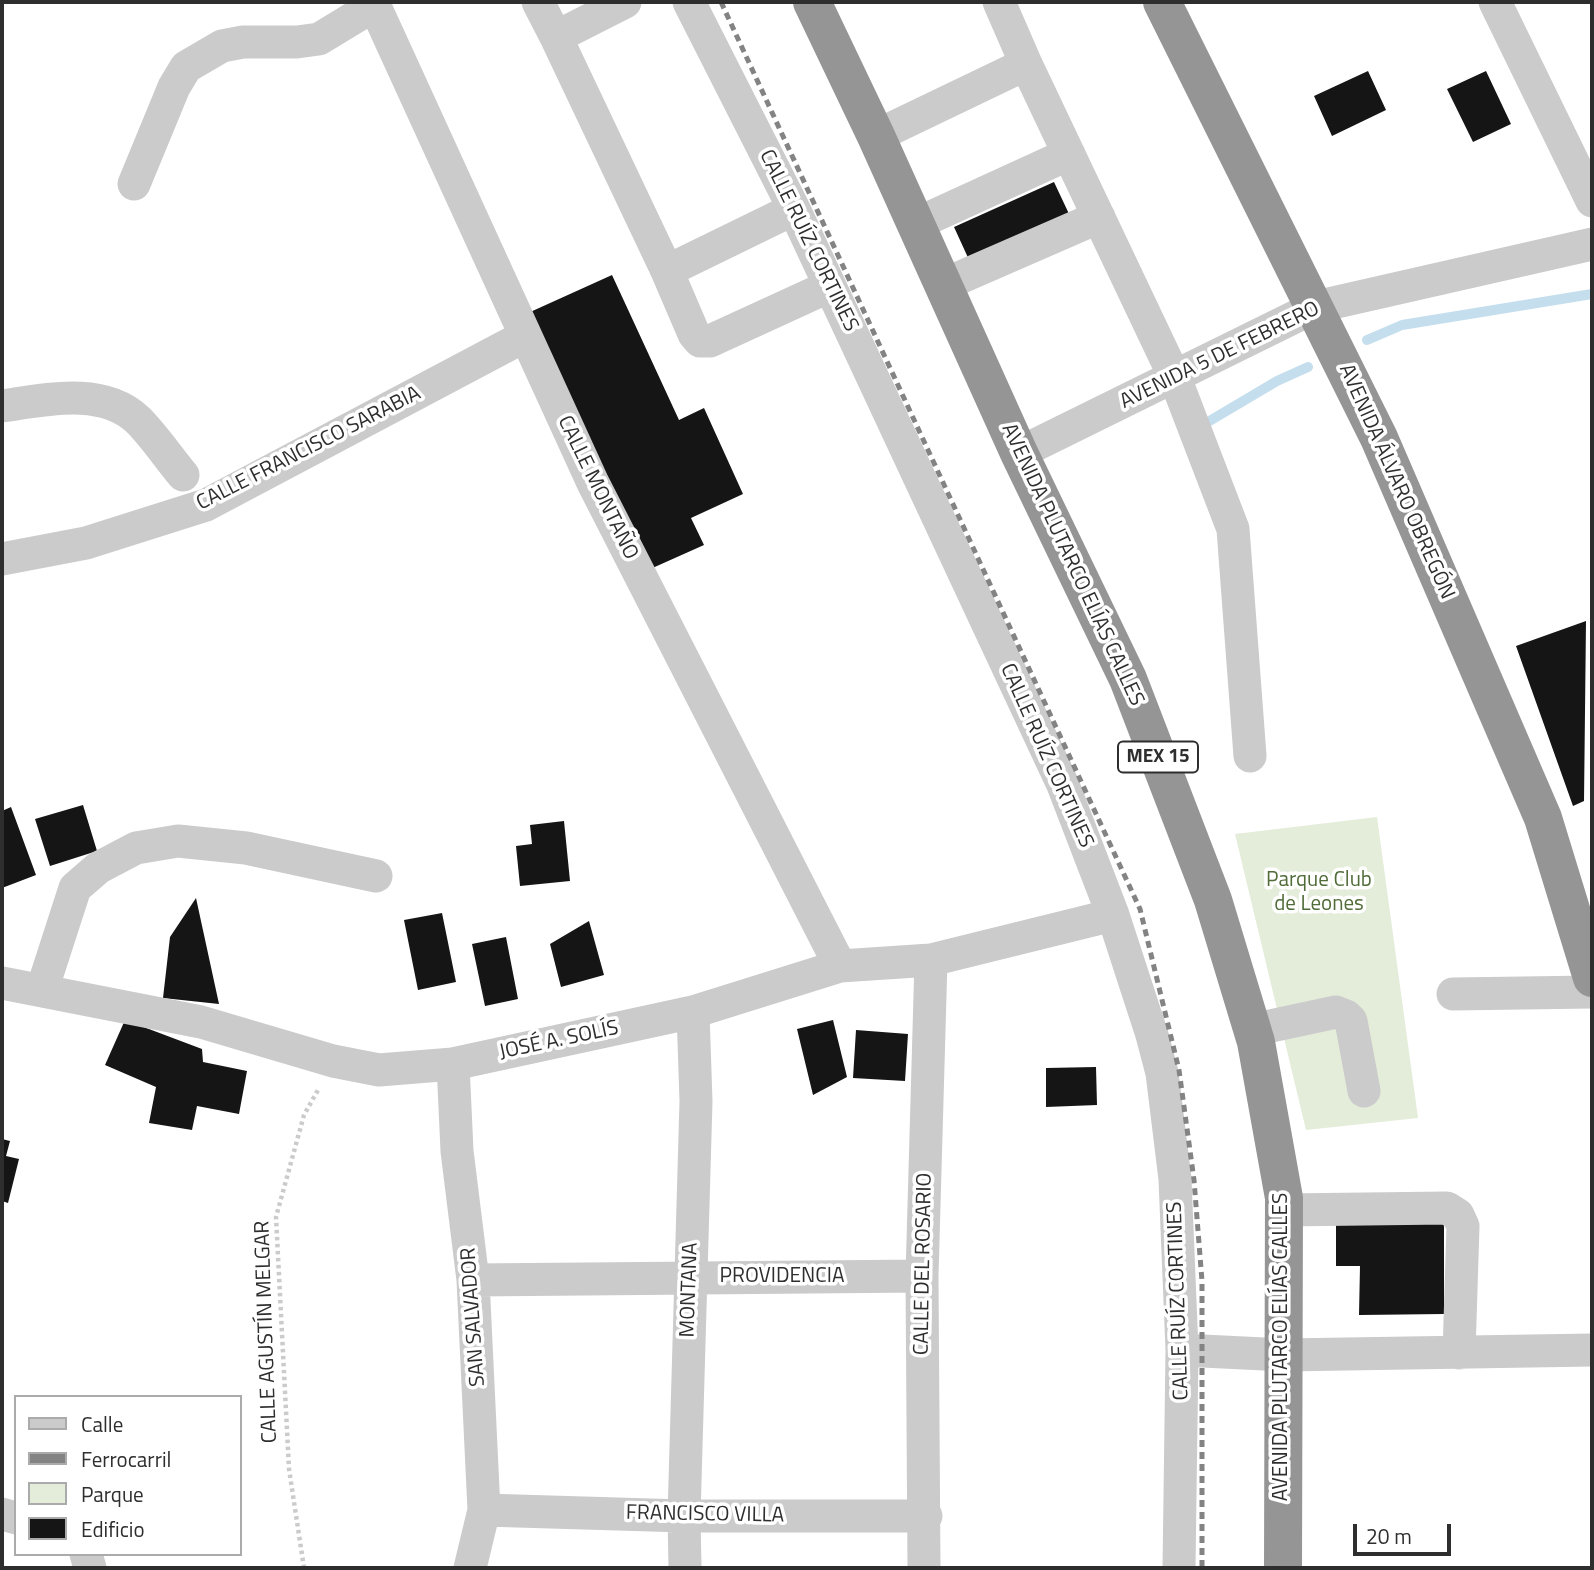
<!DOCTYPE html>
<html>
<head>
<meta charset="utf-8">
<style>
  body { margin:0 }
  #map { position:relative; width:1594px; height:1570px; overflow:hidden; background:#fff; font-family:"Titillium Web",sans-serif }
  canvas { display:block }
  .frame { position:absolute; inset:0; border:4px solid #2e2e2e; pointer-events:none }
  .legend { position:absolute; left:14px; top:1395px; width:228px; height:161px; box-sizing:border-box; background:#fff; border:2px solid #ababab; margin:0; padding:9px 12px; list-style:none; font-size:21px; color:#2e2e2e }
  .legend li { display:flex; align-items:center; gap:14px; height:35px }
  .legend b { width:35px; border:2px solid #ababab }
  .scale { position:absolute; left:1353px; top:1524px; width:98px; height:32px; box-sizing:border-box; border:4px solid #2e2e2e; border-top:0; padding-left:9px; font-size:21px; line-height:24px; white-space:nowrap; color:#2e2e2e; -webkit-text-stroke:5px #fff; paint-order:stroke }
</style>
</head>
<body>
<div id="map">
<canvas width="1594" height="1570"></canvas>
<div class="frame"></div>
<ul class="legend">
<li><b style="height:9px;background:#cbcbcb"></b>Calle</li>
<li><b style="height:9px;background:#838383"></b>Ferrocarril</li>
<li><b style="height:19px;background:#e4ecda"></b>Parque</li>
<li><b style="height:19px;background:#151515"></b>Edificio</li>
</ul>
<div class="scale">20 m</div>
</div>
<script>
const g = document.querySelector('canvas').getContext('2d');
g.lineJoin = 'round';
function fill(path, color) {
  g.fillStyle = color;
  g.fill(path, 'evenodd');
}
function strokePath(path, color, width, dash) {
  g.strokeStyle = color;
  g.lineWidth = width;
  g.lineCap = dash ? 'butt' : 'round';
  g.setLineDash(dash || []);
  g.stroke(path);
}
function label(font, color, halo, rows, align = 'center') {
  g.font = font + ' "Titillium Web",sans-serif';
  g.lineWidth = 7;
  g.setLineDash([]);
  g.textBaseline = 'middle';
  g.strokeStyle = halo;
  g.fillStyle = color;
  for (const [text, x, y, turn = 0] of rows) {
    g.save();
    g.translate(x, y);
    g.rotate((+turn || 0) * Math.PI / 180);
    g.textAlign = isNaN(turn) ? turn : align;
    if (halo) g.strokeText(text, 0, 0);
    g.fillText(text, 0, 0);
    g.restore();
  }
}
fill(new Path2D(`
  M1377,817L1418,1118L1306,1130L1235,834Z`), '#e4ecda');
strokePath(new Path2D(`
  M1367,340L1402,325L1592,294
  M1201,426L1277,381L1308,367`), '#c5deee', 10);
fill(new Path2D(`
  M1368,71L1386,110L1332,136L1314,96Z
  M1486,71L1511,124L1473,142L1447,89Z
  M1054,182L1070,216L970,262L954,227Z
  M612,275L679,420L704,408L743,494L691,518L704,545L648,570L528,313Z
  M1586,621L1584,801L1573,806L1516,646Z
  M83,805L97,851L50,866L35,819Z
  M11,807L36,875L2,888V811Z
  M564,821L570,881L520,886L516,846L532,844L530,825Z
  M196,898L219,1004L163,998L170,937Z
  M442,913L456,982L418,990L404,920Z
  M589,921L604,975L561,987L550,944Z
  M506,937L518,999L485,1006L472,944Z
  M125,1020L202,1049L203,1062L247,1071L239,1114L197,1106L192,1130L149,1123L156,1087L105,1065Z
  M833,1020L847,1077L813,1095L797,1029Z
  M856,1030L908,1034L905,1081L853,1078Z
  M1096,1067L1097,1105L1046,1107V1068Z
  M2,1139L10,1141L6,1156L19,1159L8,1203L2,1201Z
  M1336,1224H1444V1314L1359,1315L1360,1266H1336Z`), '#151515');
strokePath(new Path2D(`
  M304,1568L289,1469L276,1217L304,1115L318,1090`), '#cbcbcb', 4.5, [3.5, 3.5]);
strokePath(new Path2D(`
  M373,2L593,483L840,966
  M538,2L556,37
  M625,2L556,37L667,271L694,334L700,341H710L830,286
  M689,2L794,209L1063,785L1113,915L1152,1035L1162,1073L1175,1179L1182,1350L1179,1568
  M999,2L1026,64L1175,378L1233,529L1250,756
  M1495,2L1592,201
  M876,136L1026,64
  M134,184L174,87L186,67L222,46L243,42H297L319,39L375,5
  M916,224L1069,154
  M667,271L794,209
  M943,285L1099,217
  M2,406C44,400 103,386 138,420C154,436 168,457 183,475
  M1019,453L1315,307L1592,244
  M2,559L86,543L206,505L525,336
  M2,983L201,1022L333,1061L379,1070L453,1064L693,1012L840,966L931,960L1113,915
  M42,990L75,888L98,868L136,848L178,841L246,848L376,876
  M1453,994L1592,992
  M1252,1030L1336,1012L1346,1016L1351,1021L1364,1091
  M453,1064L457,1151L473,1280L484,1510L470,1568
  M1284,1210L1447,1208L1458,1215L1463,1226L1459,1353
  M473,1280L922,1276
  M1182,1350L1285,1355L1592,1350
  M484,1510L684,1516H926
  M2,1514L16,1518
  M86,1554L90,1568
  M685,1568L684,1516L696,1101L693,1012
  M924,1568L922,1276L931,960`), '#cbcbcb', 33);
strokePath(new Path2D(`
  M812,2L876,136L1019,453L1128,679L1213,900L1256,1042L1284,1198L1283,1568
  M1162,2L1379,438L1543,818L1592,978`), '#959595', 38);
strokePath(new Path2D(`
  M721,2L1140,909L1179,1070L1194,1180L1202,1281V1568`), '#838383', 5, [7, 5]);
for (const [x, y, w] of [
  [1158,757,80]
]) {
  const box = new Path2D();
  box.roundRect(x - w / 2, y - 15.5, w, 31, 5);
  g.fillStyle = '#fff';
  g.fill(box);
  strokePath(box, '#2e2e2e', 2);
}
label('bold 19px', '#2e2e2e', null, [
  ["MEX 15",1158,757]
]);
label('21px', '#2e2e2e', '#fff', [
  ["CALLE RUÍZ CORTINES",808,241,64],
  ["AVENIDA 5 DE FEBRERO",1220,356,-26],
  ["CALLE FRANCISCO SARABIA",309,449,-27],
  ["AVENIDA ÁLVARO OBREGÓN",1396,482,66],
  ["CALLE MONTAÑO",597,488,64],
  ["AVENIDA PLUTARCO ELÍAS CALLES",1072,565,65],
  ["CALLE RUÍZ CORTINES",1046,756,66],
  ["JOSÉ A. SOLÍS",559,1041,-12],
  ["CALLE DEL ROSARIO",924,1264,-89],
  ["PROVIDENCIA",782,1277],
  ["MONTANA",690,1290,-88],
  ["CALLE RUÍZ CORTINES",1179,1301,-92],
  ["SAN SALVADOR",474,1317,-94],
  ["CALLE AGUSTÍN MELGAR",267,1332,-92],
  ["AVENIDA PLUTARCO ELÍAS CALLES",1282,1347,-90],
  ["FRANCISCO VILLA",705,1515,1]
]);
label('21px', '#506c38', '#fff', [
  ["Parque Club",1319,881],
  ["de Leones",1319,905]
]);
</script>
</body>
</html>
